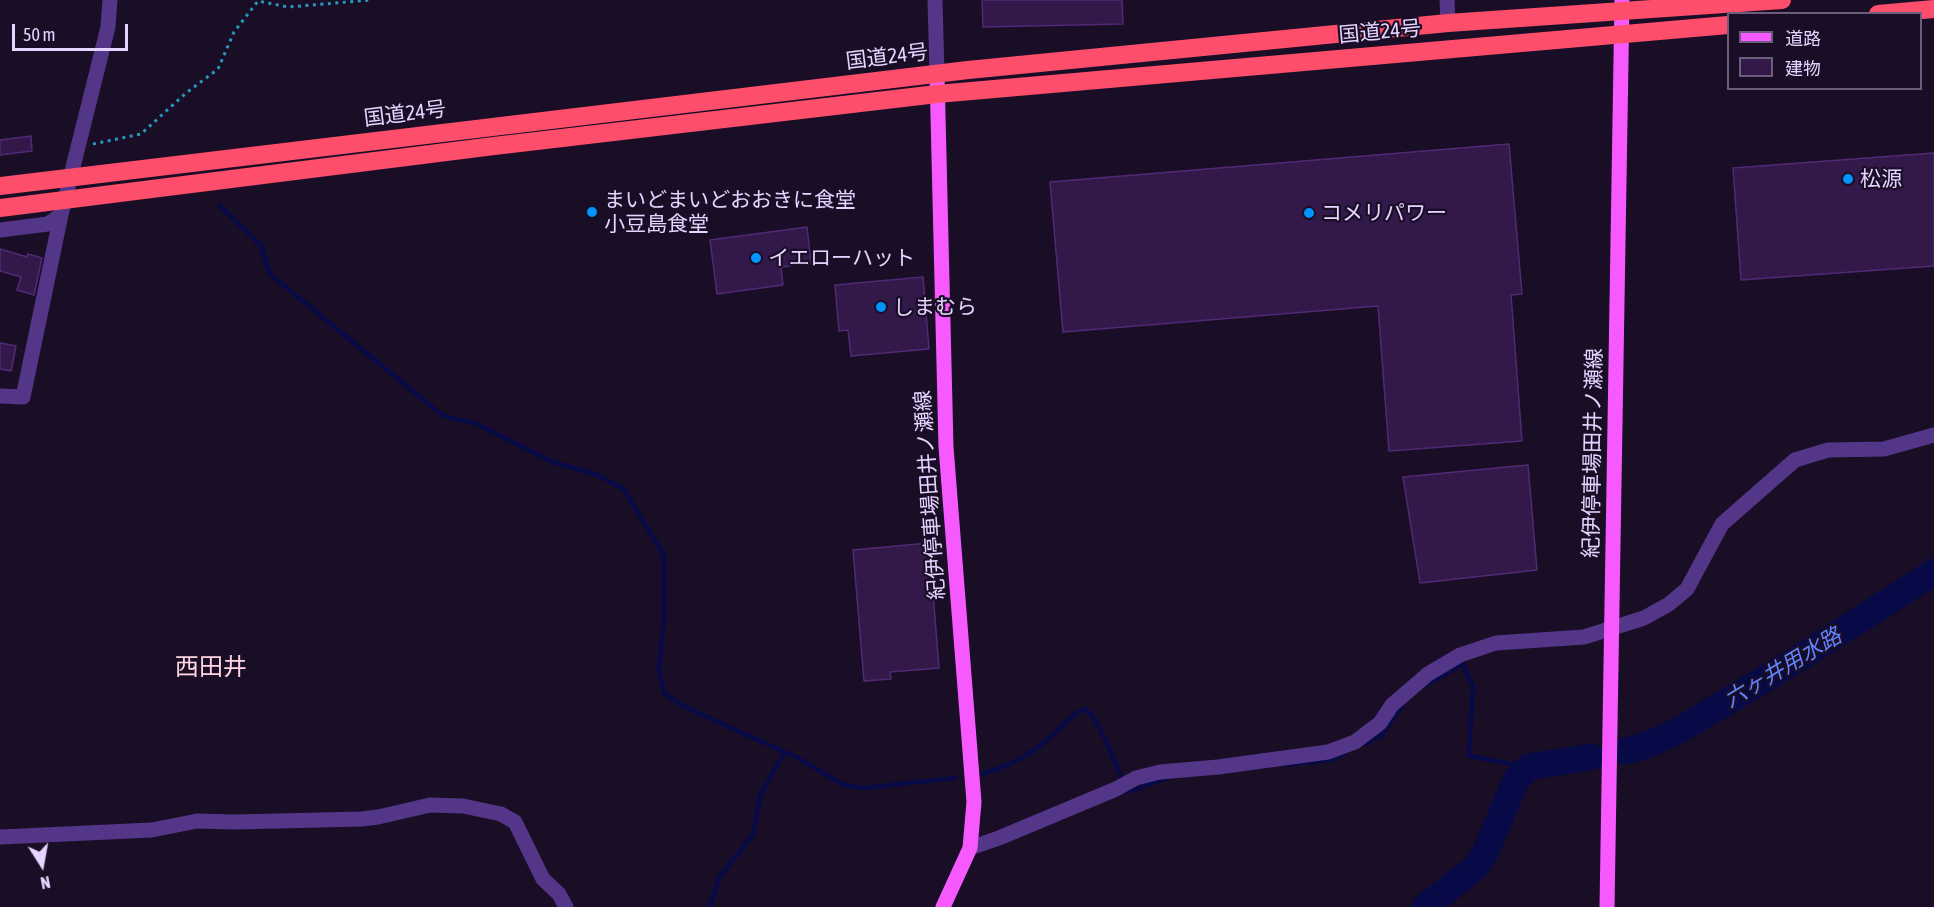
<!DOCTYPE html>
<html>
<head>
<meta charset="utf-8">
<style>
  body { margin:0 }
  #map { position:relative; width:1934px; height:907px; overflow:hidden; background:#1a0e27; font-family:"Asap Condensed","Noto Sans JP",sans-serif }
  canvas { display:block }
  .legend { position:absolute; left:1727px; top:12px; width:195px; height:78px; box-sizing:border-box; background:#1a0e27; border:2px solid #6c5d7d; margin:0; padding:8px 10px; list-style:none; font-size:18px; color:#e6d3ff }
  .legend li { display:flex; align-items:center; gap:12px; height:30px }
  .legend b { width:30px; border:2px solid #6c5d7d }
  .north { position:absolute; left:12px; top:835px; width:60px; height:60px; -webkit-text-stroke:4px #1a0e27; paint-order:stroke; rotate:169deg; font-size:16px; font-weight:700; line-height:24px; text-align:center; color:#e6d3ff }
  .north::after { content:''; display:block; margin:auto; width:21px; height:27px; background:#e6d3ff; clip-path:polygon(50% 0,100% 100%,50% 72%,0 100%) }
  .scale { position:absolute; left:12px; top:24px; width:116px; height:27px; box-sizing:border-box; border:3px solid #e6d3ff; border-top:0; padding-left:8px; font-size:18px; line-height:21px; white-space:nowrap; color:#e6d3ff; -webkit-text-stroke:4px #1a0e27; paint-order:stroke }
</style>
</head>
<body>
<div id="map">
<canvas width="1934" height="907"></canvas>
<ul class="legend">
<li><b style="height:8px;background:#f65aff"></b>道路</li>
<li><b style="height:16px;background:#321949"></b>建物</li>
</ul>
<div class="north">N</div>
<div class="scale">50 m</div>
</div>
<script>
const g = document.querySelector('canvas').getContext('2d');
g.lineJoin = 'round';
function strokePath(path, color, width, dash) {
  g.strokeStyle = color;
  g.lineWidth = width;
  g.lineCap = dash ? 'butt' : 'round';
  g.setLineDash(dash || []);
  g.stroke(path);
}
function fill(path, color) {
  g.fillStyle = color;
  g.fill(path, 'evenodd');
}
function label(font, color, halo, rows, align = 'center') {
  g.font = font + ' "Asap Condensed","Noto Sans JP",sans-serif';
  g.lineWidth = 4.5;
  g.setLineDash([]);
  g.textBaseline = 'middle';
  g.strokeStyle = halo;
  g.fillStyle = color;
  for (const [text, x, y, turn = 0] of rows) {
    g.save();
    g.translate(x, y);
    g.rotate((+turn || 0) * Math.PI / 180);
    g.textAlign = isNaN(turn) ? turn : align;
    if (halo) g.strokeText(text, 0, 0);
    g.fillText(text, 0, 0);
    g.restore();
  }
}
strokePath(new Path2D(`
  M220,206L261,246L270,274L437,411C449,420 461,419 475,423L553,462L597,475L624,489L664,556V620L659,669L664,693L683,706L798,758L844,785L864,788L955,778
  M1426,685L1463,664L1473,687L1469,756L1529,767
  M1364,744L1382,735L1403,704
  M1284,765L1331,760L1346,753
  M982,774C1027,761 1045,743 1077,712L1085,709C1100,718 1119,774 1128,792L1168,778
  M709,907L720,876L753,835L760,796L784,752`), '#070a46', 4.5);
strokePath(new Path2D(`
  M1626,751C1663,743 1695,720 1728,701C1798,660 1866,616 1934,572
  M1425,907L1476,867L1485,853L1516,780L1529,767L1591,757`), '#070a46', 27);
const building = new Path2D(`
  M982,0H1122L1123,24L983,27Z
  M31,136L32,151L0,155V140Z
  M1509,144L1522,294L1511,295L1522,441L1389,451L1378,306L1063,332L1050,182Z
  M1934,153V266L1741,280L1733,168Z
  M807,227L811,263L781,267L783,285L717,294L710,240Z
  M0,249L27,257L28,254L42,258L34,295L17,290L21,277L0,271Z
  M923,277L929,349L851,356L848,330L839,331L835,285Z
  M0,343L16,346L11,371L0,369Z
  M1528,465L1537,570L1420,583L1403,477Z
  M929,543L939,668L890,672L891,679L864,681L853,550Z`);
fill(building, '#321949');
strokePath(building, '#512976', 1.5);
strokePath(new Path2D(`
  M93,144L141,134L186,93L218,69L234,32L258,1L288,7L371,0`), '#2898be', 3, [3, 4.5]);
strokePath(new Path2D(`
  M935,0L937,74
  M1447,0L1448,23
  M0,230L48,224L61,215L108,27L110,0
  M0,396L23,397L61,215
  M0,837L152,830L197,821L235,822L362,819L378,817L430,805L463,806L501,814L515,822L543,879L559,894L566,907
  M970,848L999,838L1116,789L1136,778L1160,772L1218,767L1328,752L1355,742L1380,723L1392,705L1428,674L1460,655L1496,643L1584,637L1644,618L1669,604L1687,589L1722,524L1795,460L1828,450L1884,449L1934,435`), '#533688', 15);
strokePath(new Path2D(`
  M937,74L946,447L974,802L970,848L943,907
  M1607,907L1622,0`), '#f65aff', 15);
strokePath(new Path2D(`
  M1878,14L1934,9
  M0,186L968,70L1448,23L1782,0
  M0,208L494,146L937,94L1728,25`), '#ff4e6b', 18);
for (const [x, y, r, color] of [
  [1848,179,6,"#0094fe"],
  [592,212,6,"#0094fe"],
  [1309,213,6,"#0094fe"],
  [756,258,6,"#0094fe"],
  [881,307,6,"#0094fe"]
]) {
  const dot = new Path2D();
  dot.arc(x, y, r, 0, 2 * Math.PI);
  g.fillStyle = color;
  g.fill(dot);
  strokePath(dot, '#1a0e27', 2);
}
label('21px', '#e6d3ff', '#1a0e27', [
  ["国道24号",1380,32,-5],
  ["国道24号",887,57,-7],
  ["国道24号",405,114,-7],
  ["紀伊停車場田井ノ瀬線",1593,453,-89],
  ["紀伊停車場田井ノ瀬線",930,495,-94]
]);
label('21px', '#e6d3ff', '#1a0e27', [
  ["松源",1860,179],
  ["まいどまいどおおきに食堂",604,200],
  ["小豆島食堂",604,224],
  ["コメリパワー",1321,213],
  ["イエローハット",768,258],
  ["しまむら",893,307]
], 'left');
label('italic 22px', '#6184ff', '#1a0e27', [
  ["六ヶ井用水路",1783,668,-31]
]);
label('24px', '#ffd5e2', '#1a0e27', [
  ["西田井",211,667]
]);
</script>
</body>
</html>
